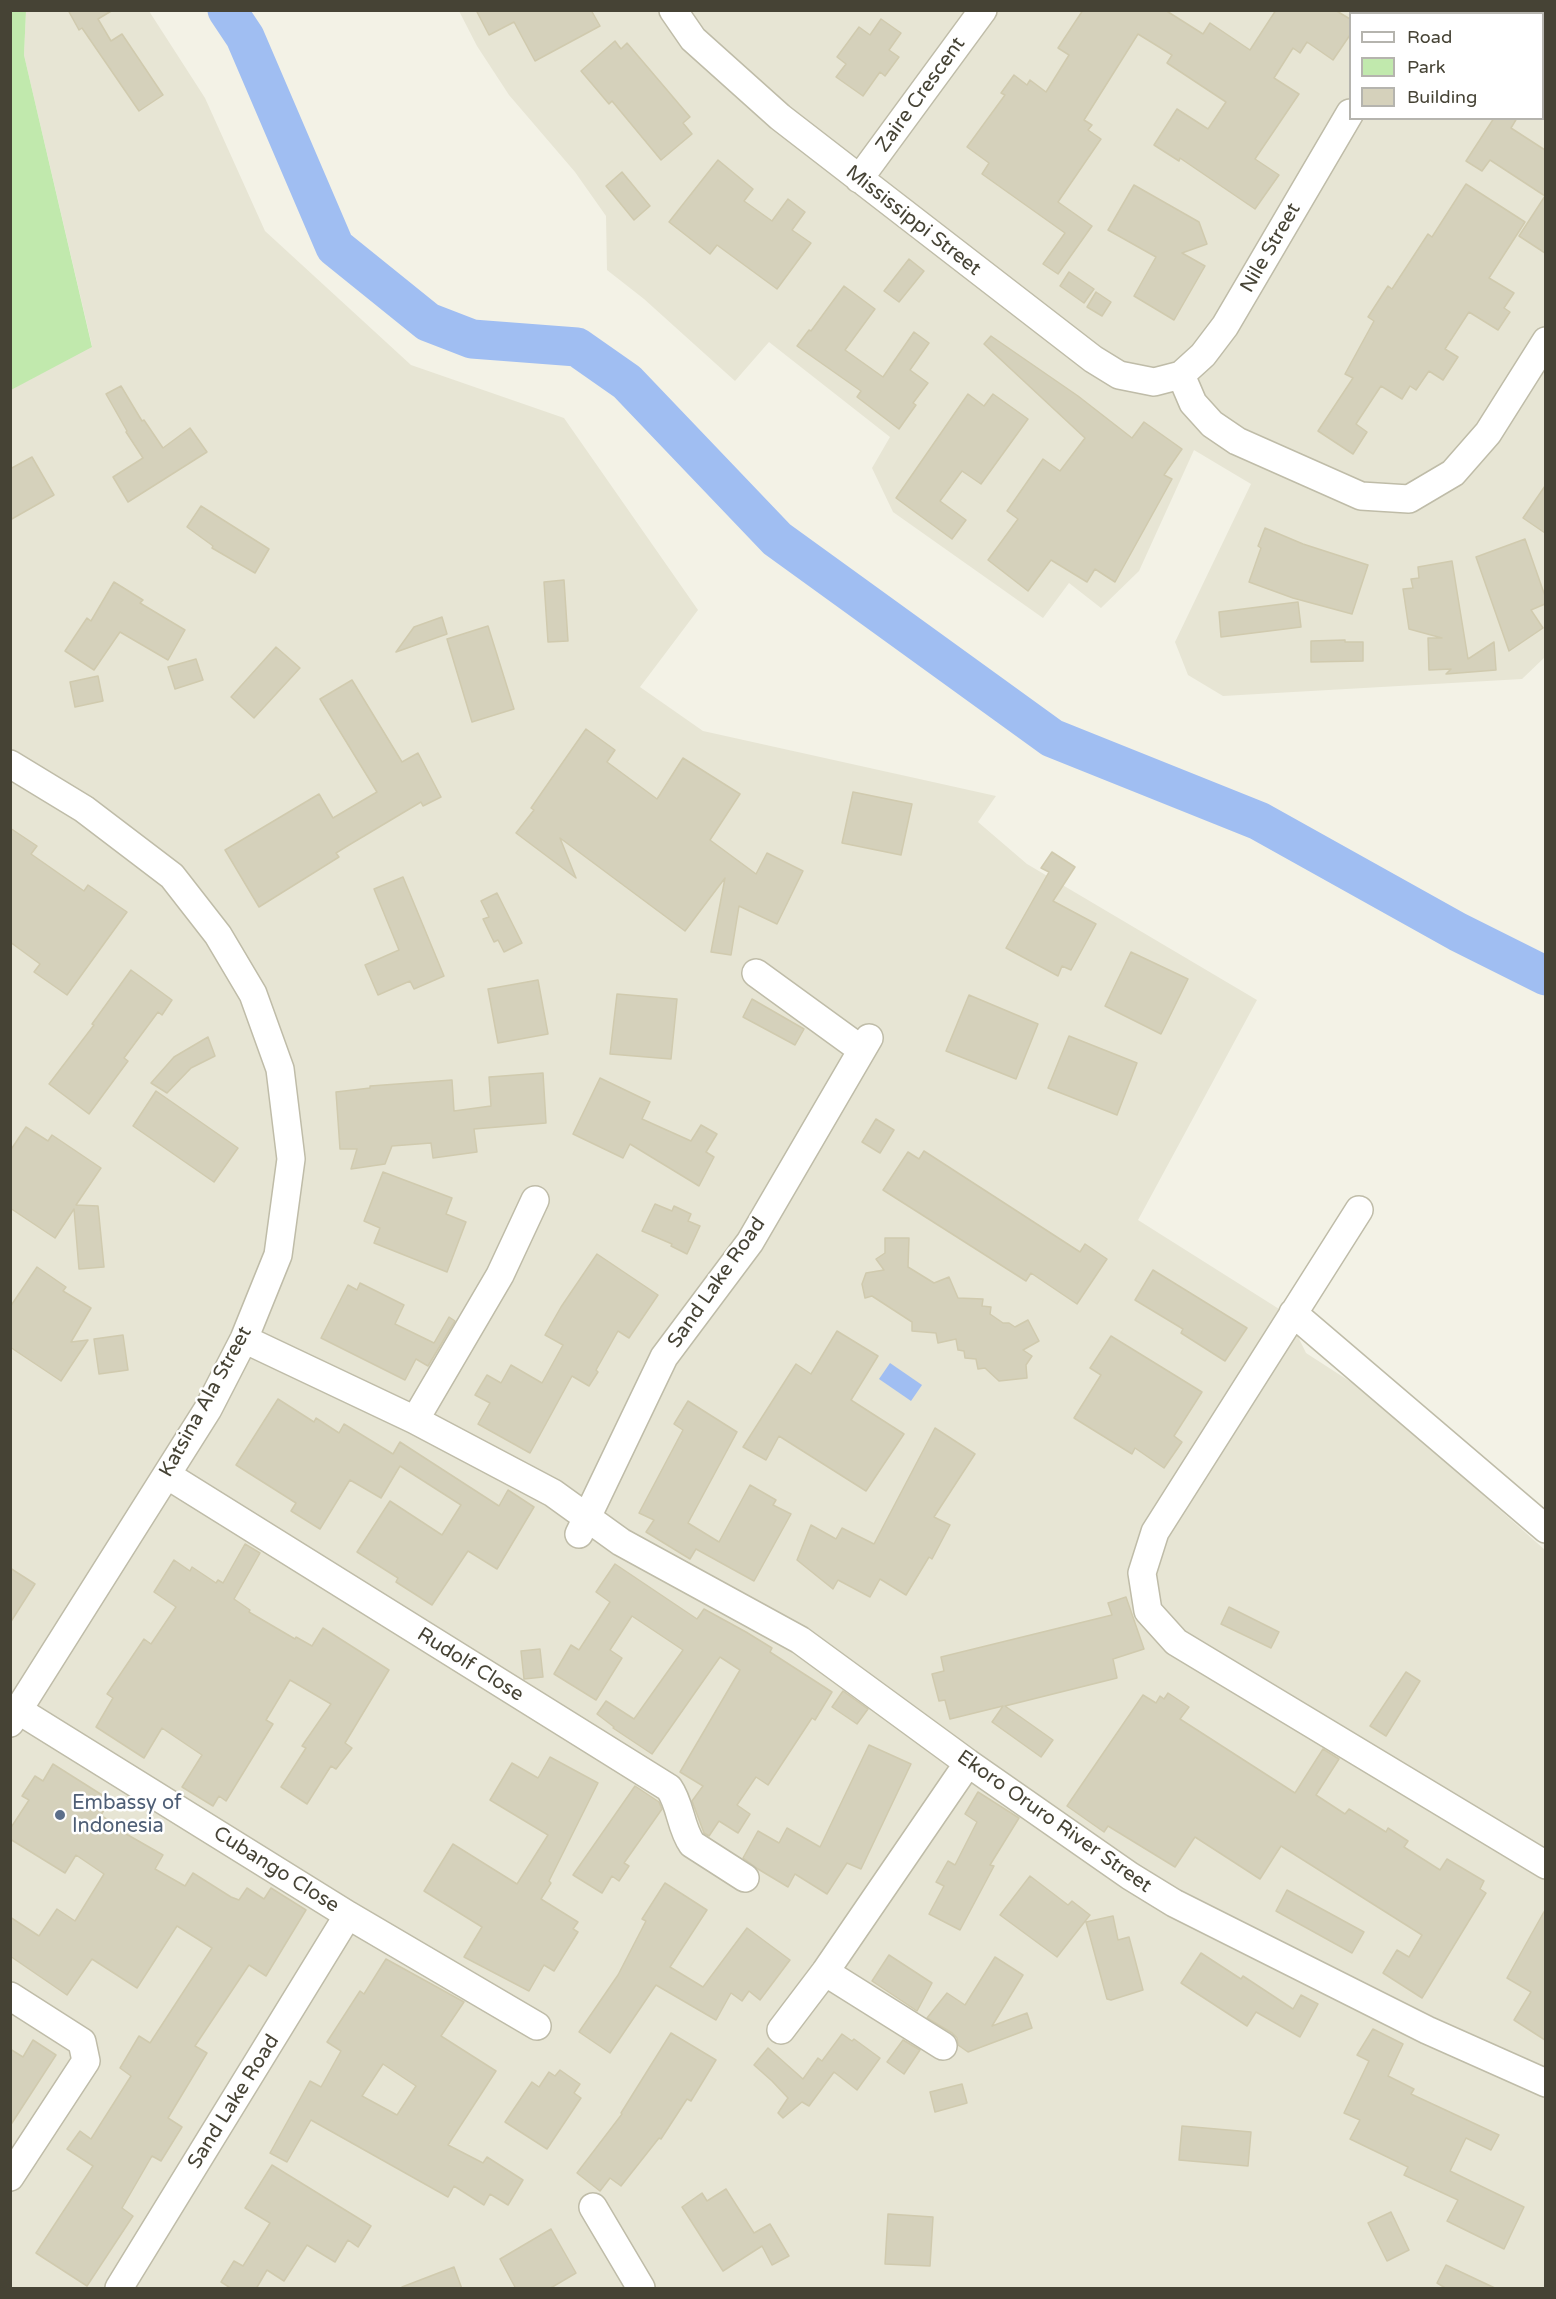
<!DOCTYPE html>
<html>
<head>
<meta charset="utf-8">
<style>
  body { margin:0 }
  #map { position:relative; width:1556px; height:2299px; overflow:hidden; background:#f3f2e6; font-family:"Varela Round",sans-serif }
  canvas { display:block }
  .frame { position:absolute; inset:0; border:12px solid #464335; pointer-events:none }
  .legend { position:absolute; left:1349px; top:12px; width:195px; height:108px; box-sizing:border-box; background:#fff; border:2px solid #b5b4ae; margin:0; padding:8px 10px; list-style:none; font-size:18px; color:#464335 }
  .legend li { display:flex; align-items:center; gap:12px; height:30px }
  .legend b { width:30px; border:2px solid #b5b4ae }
</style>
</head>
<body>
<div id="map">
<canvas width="1556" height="2299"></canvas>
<div class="frame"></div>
<ul class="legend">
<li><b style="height:8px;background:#fff"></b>Road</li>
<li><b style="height:16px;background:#c1e9ad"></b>Park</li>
<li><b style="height:16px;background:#d5d1bb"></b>Building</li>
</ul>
</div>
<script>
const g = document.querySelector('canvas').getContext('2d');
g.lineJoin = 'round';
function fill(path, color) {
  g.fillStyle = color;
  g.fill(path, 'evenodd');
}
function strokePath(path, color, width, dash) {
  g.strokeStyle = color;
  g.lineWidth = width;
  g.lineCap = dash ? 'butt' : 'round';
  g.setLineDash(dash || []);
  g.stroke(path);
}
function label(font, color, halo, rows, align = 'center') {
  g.font = font + ' "Varela Round",sans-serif';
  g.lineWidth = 5;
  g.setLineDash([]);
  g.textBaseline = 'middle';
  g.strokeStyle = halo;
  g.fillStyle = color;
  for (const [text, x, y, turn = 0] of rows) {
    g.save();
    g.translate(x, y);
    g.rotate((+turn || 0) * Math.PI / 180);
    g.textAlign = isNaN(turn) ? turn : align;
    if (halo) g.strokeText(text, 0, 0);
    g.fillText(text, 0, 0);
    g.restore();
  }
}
fill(new Path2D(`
  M26,11H149L205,98L265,231L411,365L564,418L698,610L640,687L703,731L996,796L978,822L1027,864L1257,1000L1138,1220L1287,1314L1306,1353L1371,1395L1545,1550V2288H11L10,390L92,346L24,55Z
  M459,11H1545V657L1522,679L1223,696L1188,675L1175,642L1251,484L1194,450L1139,571L1101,608L1069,583L1043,618L893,512L872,468L890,437L769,342L735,381L644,299L607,270L606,216L575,172L509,95L477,46ZM1350,14H1542V118H1350Z`), '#e7e5d4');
fill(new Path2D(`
  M26,11L24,55L92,347L11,390L10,11Z`), '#c1e9ad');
fill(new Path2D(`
  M890,1363L922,1385L911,1401L879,1379Z`), '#a0bef2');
strokePath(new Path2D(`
  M227,10L245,37L335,247L428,322L472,339L577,347L627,382L777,539L1052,738L1259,821L1458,932L1546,976`), '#a0bef2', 39);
const building = new Path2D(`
  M68,10H113L98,19L111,41L122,34L163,95L139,111L82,28L79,30Z
  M476,10H591L600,26L535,61L514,22L489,35Z
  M1083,10H1165L1203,34L1210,23L1250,50L1276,10H1335L1350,19V35L1333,60L1307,42L1300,53L1293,48L1274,78L1299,94L1255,159L1279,175L1255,209L1180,158L1179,161L1154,145L1177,109L1208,129L1226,102L1167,63L1172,55L1138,34L1084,120L1092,125L1088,130L1101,139L1058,202L1092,226L1058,274L1043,264L1065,233L982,174L989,163L967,147L1005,95L1001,93L1014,75L1027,85L1030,80L1046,92L1069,55L1058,48Z
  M881,19L901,33L889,50L899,57L885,76L880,72L863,96L836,77L846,64L837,57L859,27L870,35Z
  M615,41L621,49L627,43L690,117L683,123L692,134L661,160L612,101L609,104L581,71Z
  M1494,118H1517L1511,128L1545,150V253L1519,236L1545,196L1490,160L1482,171L1466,161Z
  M718,160L753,189L744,201L772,221L788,199L805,212L792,230L811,243L777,289L717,245L710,254L669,222Z
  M622,172L650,206L634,220L606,186Z
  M1466,184L1525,222L1489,278L1514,293L1504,308L1510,312L1498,330L1469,312L1445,349L1458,357L1443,380L1429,371L1416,390L1410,386L1402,399L1381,386L1356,424L1367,432L1353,454L1318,431L1353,378L1345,374L1374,321L1368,317L1388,286L1392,289L1428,234L1432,237Z
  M1134,185L1199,222L1207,244L1182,253L1205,266L1174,320L1134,296L1156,257L1108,230Z
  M909,259L924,271L899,302L884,291Z
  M1069,272L1094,289L1084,303L1060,286Z
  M844,286L875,309L845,350L883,377L914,332L929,343L910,370L928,383L913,403L916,405L899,429L857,397L861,391L797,346L809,330L811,331Z
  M1096,292L1111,302L1102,316L1087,307Z
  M991,336L1078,396L1132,438L1144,422L1182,449L1164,475L1172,479L1115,582L1095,569L1087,582L1051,560L1028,591L988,560L1018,519L1007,511L1043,459L1060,471L1085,438L984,344Z
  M121,386L142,421L144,420L163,448L190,428L207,452L128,502L113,477L143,458L126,432L127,431L106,394Z
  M968,394L984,406L993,394L1028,419L981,484L962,471L940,501L966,520L952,539L896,498Z
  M32,457L54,495L10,520V469Z
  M1545,486V533L1523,518Z
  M201,506L269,549L255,573L212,548L213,546L187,527Z
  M1265,528L1303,544L1368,565L1352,614L1293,598L1249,582L1261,548L1258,546Z
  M1525,539L1545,596V604L1531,610L1543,628L1509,651L1476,557Z
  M1452,561L1468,659L1494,642L1496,670L1446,674L1451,669L1429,670L1428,638H1442L1409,629L1403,589L1413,588L1411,579L1419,578L1418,567Z
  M564,580L568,641L548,642L544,582Z
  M114,582L143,600L140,603L185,630L168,660L120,632L94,670L65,651L87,618L91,621Z
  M1298,602L1301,627L1221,637L1219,612Z
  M442,617L447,634L396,652L414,627Z
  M488,626L514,709L472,722L447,639Z
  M1345,640V642H1363V661L1311,662V641Z
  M276,647L300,668L254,718L231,697Z
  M196,659L203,680L175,689L168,667Z
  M98,676L103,701L75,707L70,682Z
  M352,680L402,762L418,753L441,797L423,806L421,802L349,845L336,853L339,857L259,907L225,850L319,794L333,818L377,792L320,699Z
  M586,729L615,750L607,762L657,799L683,758L740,794L710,840L756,874L767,853L803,871L777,924L739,906L731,955L711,952L725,878L685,931L560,838L576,878L516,833L534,810L531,808Z
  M853,792L912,804L901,855L842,843Z
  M10,828L37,846L31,854L84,891L88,885L127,912L67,995L34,972L40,964L10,942Z
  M1052,852L1075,867L1053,901L1096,924L1071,970L1062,966L1058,976L1006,948L1049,872L1041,868Z
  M403,877L444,976L414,989L410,981L378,995L365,965L399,950L374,889Z
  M497,893L522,943L504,952L498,940L494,942L483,919L489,917L481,901Z
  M1131,952L1188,979L1161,1034L1105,1006Z
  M131,970L172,1000L162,1015L158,1012L124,1058L128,1061L89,1114L49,1084L94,1025L92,1024Z
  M538,980L548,1034L498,1043L488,989Z
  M617,994L677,999L671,1059L610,1054Z
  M969,995L1038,1024L1016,1079L946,1051Z
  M752,999L804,1029L795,1045L743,1017Z
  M1069,1036L1137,1063L1117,1115L1048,1088Z
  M208,1037L215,1056L191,1068L167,1093L151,1083L174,1057Z
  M543,1073L546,1123L474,1129L477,1152L433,1158L431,1143L392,1146L385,1164L351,1169L357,1149H340L336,1092L370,1088V1086L452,1080L454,1111L491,1106L489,1077Z
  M600,1078L650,1102L642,1119L691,1141L701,1125L717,1134L706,1152L714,1157L699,1186L630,1144L623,1158L573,1134Z
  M156,1091L238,1148L214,1182L133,1126Z
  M876,1119L894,1130L880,1153L862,1142Z
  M26,1127L48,1141L52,1135L101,1168L76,1205L98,1206L104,1267L79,1269L74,1209L55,1238L10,1208V1151Z
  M924,1151L1080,1252L1085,1244L1107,1259L1077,1304L1031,1273L1026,1281L883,1190L908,1152L919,1159Z
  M383,1172L452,1198L446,1214L466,1222L447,1272L374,1243L380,1228L364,1221Z
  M655,1204L672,1211L674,1206L691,1214L688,1221L700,1226L687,1254L671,1246L672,1244L642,1231Z
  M885,1238H909L908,1267L934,1283L949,1277L958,1298L983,1299L982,1306L991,1307L990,1314L1003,1323H1009L1015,1327L1028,1320L1039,1341L1023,1350L1032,1356L1026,1365L1027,1378L999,1381L985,1368L978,1369L976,1359L965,1358L964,1351L958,1350L956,1339L938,1343L936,1333L912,1331V1322L872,1296L865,1298L862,1284L866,1273L884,1270L876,1259L885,1253Z
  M597,1254L658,1295L629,1338L618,1331L596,1370L598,1372L589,1386L572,1376L530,1453L478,1424L490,1403L475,1395L487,1375L501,1383L511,1365L542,1383L563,1345L545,1335L561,1307Z
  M37,1267L66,1287L63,1291L91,1308L71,1342L88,1340L61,1381L10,1347V1307Z
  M1153,1270L1247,1328L1225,1361L1181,1333L1183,1329L1135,1300Z
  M360,1283L404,1305L395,1324L434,1343L449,1317L455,1321L428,1366L416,1359L405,1380L321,1338L348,1285L357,1290Z
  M837,1331L878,1356L851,1400L904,1434L866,1491L779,1436L766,1460L743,1447L796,1364L811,1374Z
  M123,1335L128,1370L99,1374L94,1339Z
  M1111,1336L1202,1392L1174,1436L1182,1442L1164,1468L1135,1448L1132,1454L1074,1418L1101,1375L1090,1368Z
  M278,1399L314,1422L316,1418L339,1433L344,1424L393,1454L400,1442L499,1506L508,1490L534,1507L497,1569L468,1551L432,1605L396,1582L398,1578L357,1552L390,1501L442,1535L461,1505L400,1466L381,1498L350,1480L320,1529L291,1511L296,1503L236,1465Z
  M688,1401L737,1432L688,1523L719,1542L750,1485L776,1500L773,1505L791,1514L754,1581L696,1549L690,1559L646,1532L654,1520L639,1513L683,1430L674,1424Z
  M935,1428L975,1454L934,1517L950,1525L932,1559L929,1557L906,1595L880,1579L870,1597L838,1580L833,1589L797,1560L811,1525L836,1539L842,1528L874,1544Z
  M245,1544L260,1553L234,1599L250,1610L249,1612L295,1639L296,1637L312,1646L323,1628L389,1670L345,1743L352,1748L336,1769L331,1766L307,1804L281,1787L306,1748L302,1746L331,1704L290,1680L266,1720L273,1724L226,1801L219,1796L213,1806L182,1787L202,1755L162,1728L144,1758L96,1727L113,1698L107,1694L144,1639L151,1644L176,1607L154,1592L174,1560L190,1571L192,1567L216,1583L218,1580L223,1583Z
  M615,1564L697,1619L704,1609L746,1632L772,1648L770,1652L832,1692L815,1720L812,1718L768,1785L756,1777L737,1805L750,1814L738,1833L719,1821L709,1836L704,1833L692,1801L703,1786L680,1772L740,1670L720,1657L652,1754L613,1728L614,1727L597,1714L606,1701L634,1719L683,1650L632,1616L610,1650L622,1658L596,1700L554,1674L571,1645L579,1650L610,1602L596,1592Z
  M10,1568L35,1584L10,1623Z
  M1126,1597L1144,1649L1113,1659L1117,1678L1005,1706L1053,1740L1041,1757L992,1722L1003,1706L950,1719L945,1700L939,1701L932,1674L944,1671L941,1657L1112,1615L1108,1603Z
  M1229,1607L1279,1632L1271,1648L1221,1624Z
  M540,1649L543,1677L524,1679L521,1651Z
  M1406,1672L1420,1681L1386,1736L1370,1726Z
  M843,1691L868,1709L857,1724L832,1707Z
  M1168,1693L1189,1707L1180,1719L1295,1793L1323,1749L1339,1759L1316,1795L1345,1814L1349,1809L1386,1832L1388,1828L1408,1841L1404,1847L1440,1870L1447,1859L1484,1881L1480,1889L1486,1893L1422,1998L1383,1973L1397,1950L1409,1957L1422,1935L1281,1846L1260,1879L1195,1837L1175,1867L1108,1826L1104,1832L1067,1806L1143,1695L1156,1703L1160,1696L1164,1699Z
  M869,1745L911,1764L861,1869L847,1863L827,1894L795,1874L788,1887L758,1869L743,1858L758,1831L779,1843L787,1828L820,1847Z
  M550,1757L598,1783L549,1881L551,1883L541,1899L578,1922L573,1929L578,1932L554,1971L544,1965L529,1991L464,1957L482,1927L424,1891L453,1844L517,1884L548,1835L490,1800L512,1763L538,1778Z
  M53,1764L110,1800L101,1815L122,1830L121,1831L163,1855L155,1869L185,1886L193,1873L231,1897L239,1900L247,1888L264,1899L271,1888L306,1910L266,1976L249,1965L195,2046L207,2053L168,2118L182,2127L161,2161L152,2156L122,2208L133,2216L87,2286L36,2253L93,2166L67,2149L80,2131L91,2139L131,2076L120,2068L139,2036L150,2043L212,1948L177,1926L137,1988L92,1959L67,1995L10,1956V1917L39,1936L57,1909L75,1921L104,1874L76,1855L65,1873L10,1839V1829L29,1800L22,1796L35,1776L43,1781Z
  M635,1786L659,1802L662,1809L624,1863L629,1866L619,1881L612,1876L602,1893L573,1875Z
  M978,1792L1019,1818L990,1865L994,1866L960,1930L929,1914L944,1886L936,1882L948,1861L955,1865L977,1822L965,1814Z
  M1030,1876L1068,1905L1072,1901L1090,1915L1057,1957L1000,1915Z
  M665,1883L707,1910L670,1967L703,1987L747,1928L790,1960L760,2000L749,1991L742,2001L731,1993L716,2020L656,1985L610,2053L579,2032L618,1975L646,1921L642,1919Z
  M1287,1890L1364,1932L1352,1953L1276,1911Z
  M1545,1910V2040L1514,2020L1531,1992L1507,1978Z
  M1113,1916L1118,1940L1129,1937L1143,1990L1111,2000L1107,1999L1086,1922Z
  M1201,1953L1241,1979L1243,1976L1293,2009L1301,1995L1318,2004L1300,2037L1256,2012L1247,2026L1181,1983Z
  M889,1955L932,1983L917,2011L872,1981Z
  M995,1957L1023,1975L992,2026L1027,2013L1032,2028L968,2052L958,2045L957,2038L952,2033L927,2018L947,1993L965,2005Z
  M386,1959L464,2002L441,2036L496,2071L448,2145L483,2163L487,2157L523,2180L508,2205L490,2194L484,2205L454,2186L448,2197L311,2120L287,2162L270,2153L310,2081L321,2087L341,2051L327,2042L360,1991L364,1994ZM383,2064L416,2086L397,2115L362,2096Z
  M1373,2029L1403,2044L1388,2076L1414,2089L1411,2094L1499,2135L1491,2150L1466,2138L1450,2171L1524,2207L1504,2249L1447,2221L1458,2200L1404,2175L1408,2167L1350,2139L1360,2120L1344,2113L1369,2061L1357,2055Z
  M671,2033L716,2060L691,2101L687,2099L661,2139L659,2138L621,2186L610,2178L600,2191L577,2173L622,2114L621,2113Z
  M842,2034L852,2041L854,2039L880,2058L857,2090L834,2072L809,2106L802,2102L783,2118L778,2113L788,2098L772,2081L754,2065L768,2048L803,2079L818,2058L822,2061Z
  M33,2040L56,2055L10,2126V2049L23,2057Z
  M903,2040L920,2050L904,2074L887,2062Z
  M560,2070L580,2084L574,2093L581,2098L547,2149L505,2122L532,2082L539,2087L549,2072L555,2076Z
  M962,2084L967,2103L935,2112L930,2092Z
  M1182,2126L1251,2132L1248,2166L1179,2160Z
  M272,2165L371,2226L358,2247L348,2240L335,2262L307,2245L284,2281L267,2270L256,2289H232L221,2282L234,2261L243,2266L270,2223L245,2208Z
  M726,2189L754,2233L770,2224L789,2256L772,2265L762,2246L723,2271L682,2207L702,2193L707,2201Z
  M1391,2212L1409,2250L1387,2261L1368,2223Z
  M888,2214L933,2217L930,2266L885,2264Z
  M551,2229L576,2273L549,2289H516L500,2259Z
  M1446,2265L1497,2289H1447L1437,2283Z
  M454,2267L462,2289H403L402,2287Z`);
fill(building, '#d5d1bb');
strokePath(building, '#d0caae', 1.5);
const minor = new Path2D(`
  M673,10L693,39L780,117L1093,359L1119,375L1154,382L1181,375L1203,355L1225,326L1350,113
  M1409,14L1410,10
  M859,179L983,10
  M1181,375L1193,403L1212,424L1237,441L1361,496L1409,499L1453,473L1488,433L1546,341
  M10,764L84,809L172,876L218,935L253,994L280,1069L291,1159L278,1255L244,1339L208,1409L10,1723
  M756,973L862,1050
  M1359,1210L1155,1532L1142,1573L1148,1611L1176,1642L1546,1865
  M1293,1313L1546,1529
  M244,1339L415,1420L553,1493L621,1542L800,1640L968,1763L1130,1876L1174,1903L1427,2030L1546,2083
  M415,1420L500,1275L535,1200
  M167,1475L669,1788C681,1805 680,1827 692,1844L745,1878
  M579,1534L664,1357L750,1242L869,1038
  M18,1710L348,1915L537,2026
  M825,1972L943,2046
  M10,1996L82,2042L86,2061L10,2177
  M781,2030L825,1972L968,1763
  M593,2207L641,2288
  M119,2288L348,1915`);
strokePath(minor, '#bfbca8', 30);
strokePath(minor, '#fff', 27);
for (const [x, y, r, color] of [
  [60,1815,6,"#5c6f8a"]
]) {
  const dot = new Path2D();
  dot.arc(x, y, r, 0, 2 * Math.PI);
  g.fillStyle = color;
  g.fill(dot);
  strokePath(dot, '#fff', 2);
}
label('20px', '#464335', '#fff', [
  ["Zaire Crescent",921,95,-54],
  ["Mississippi Street",913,221,38],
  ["Nile Street",1271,248,-60],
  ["Sand Lake Road",717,1283,-55],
  ["Katsina Ala Street",206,1402,-61],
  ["Rudolf Close",470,1665,32],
  ["Ekoro Oruro River Street",1054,1822,35],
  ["Cubango Close",276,1870,32],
  ["Sand Lake Road",234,2102,-58]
]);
label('20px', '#4e5e75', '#fff', [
  ["Embassy of",72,1804],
  ["Indonesia",72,1827]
], 'left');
</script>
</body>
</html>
